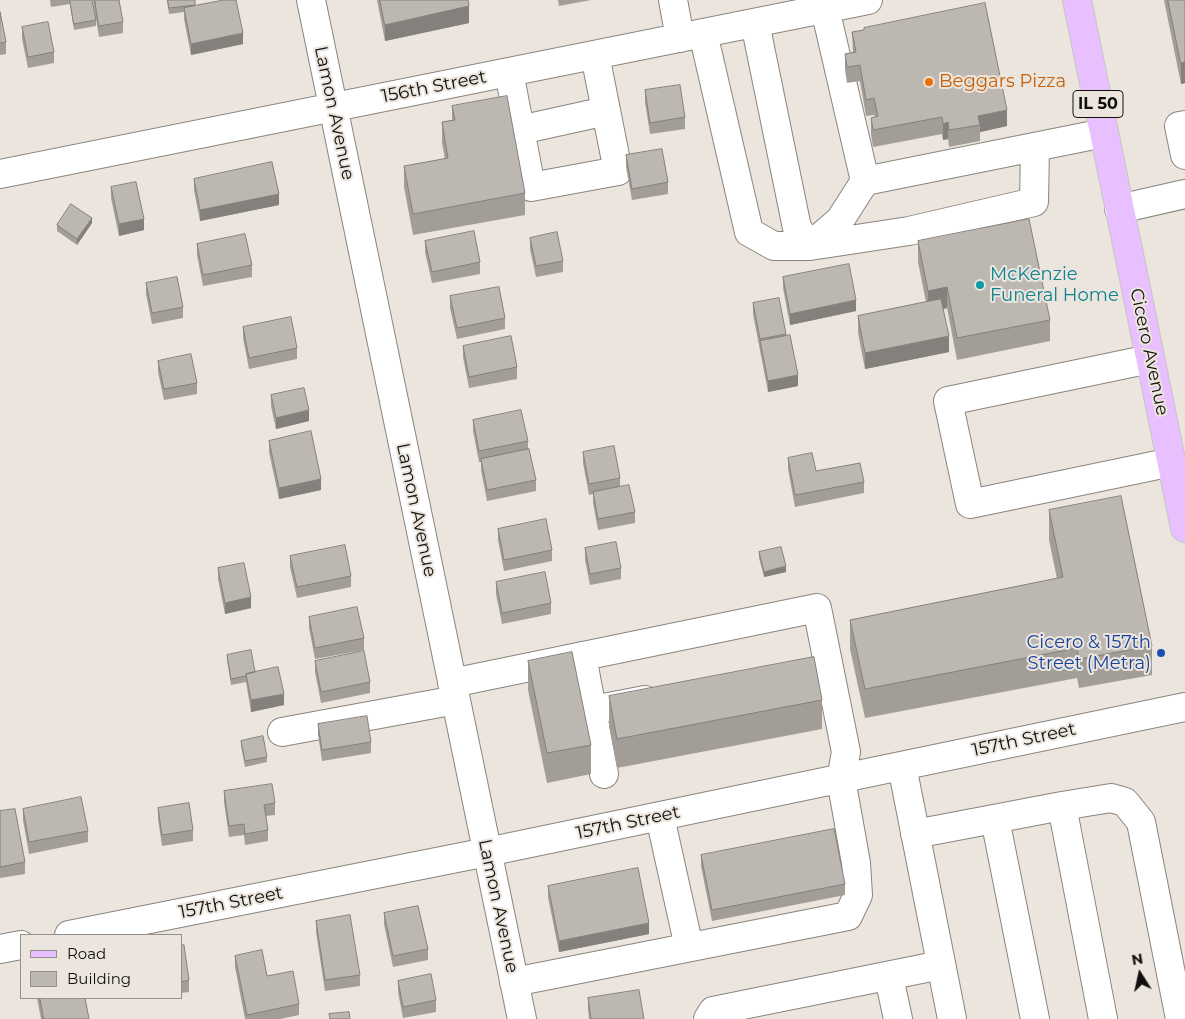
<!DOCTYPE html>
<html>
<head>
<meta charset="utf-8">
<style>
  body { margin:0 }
  #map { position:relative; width:1185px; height:1019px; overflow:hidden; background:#ebe5de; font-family:Montserrat,sans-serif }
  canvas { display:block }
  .legend { position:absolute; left:20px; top:934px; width:162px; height:65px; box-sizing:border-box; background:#ebe5de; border:1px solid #948f8a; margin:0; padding:6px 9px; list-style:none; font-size:15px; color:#110f0d }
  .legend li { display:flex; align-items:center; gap:10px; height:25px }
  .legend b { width:25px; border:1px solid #948f8a }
  .north { position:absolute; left:1115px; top:949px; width:50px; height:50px; -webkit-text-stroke:4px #ebe5de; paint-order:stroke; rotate:350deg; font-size:14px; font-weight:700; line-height:20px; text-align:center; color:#110f0d }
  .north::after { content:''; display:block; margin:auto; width:18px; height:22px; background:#110f0d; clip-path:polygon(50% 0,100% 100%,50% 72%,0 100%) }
</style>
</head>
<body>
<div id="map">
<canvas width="1185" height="1019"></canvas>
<ul class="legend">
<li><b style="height:6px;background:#e8c0ff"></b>Road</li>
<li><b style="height:14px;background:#bdb7b1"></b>Building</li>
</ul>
<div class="north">N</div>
</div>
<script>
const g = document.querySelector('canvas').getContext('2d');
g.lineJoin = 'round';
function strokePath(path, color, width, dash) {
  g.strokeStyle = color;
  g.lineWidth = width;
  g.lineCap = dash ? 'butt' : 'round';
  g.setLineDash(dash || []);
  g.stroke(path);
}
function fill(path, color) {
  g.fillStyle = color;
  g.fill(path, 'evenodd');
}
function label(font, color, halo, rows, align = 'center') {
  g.font = font + ' Montserrat,sans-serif';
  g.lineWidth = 4;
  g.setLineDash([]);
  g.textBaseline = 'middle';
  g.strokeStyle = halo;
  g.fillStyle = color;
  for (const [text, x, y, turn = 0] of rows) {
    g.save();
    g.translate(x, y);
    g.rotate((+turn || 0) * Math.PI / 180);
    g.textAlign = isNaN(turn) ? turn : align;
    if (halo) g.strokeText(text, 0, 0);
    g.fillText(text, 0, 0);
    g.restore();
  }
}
const minor = new Path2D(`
  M311,0L522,1019
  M673,0L680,38
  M823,0L865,181
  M755,23L797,228L810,246
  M703,33L749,232L774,246H810L909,231L1034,202L1035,148
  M509,72L531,187L618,171L595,55
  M1185,125L1179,126L1185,155
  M520,130L606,111
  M0,174L868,0
  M1119,209L1185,194
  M810,246L840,220L865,181L1104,133
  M1150,359L948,401L970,504L1172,462
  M582,656L604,774
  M452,683L817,608L846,752L841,779L856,863L858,895L848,916L514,982
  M593,710L645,700
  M282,732L456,700
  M902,766L952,1019
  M1062,806L1111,798L1125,802L1141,822L1180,1019
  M660,817L689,947
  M995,819L1035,1019
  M915,834L1062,806L1103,1019
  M69,935L487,852L1185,707
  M0,949L21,945
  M889,977L898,1019
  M708,1019L713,1011L941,965`);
const major = new Path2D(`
  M1077,0L1185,528`);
strokePath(minor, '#8a847e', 30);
strokePath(major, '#c6c5c5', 30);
strokePath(minor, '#fff', 28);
strokePath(major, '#e8c0ff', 28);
fill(new Path2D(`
  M50,0H92L96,20V26L74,30L70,4L51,7Z
  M93,0H119L123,22V33L99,37Z
  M167,0H195V6L243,44L191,55L184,19V12L169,14Z
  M377,0H468L469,23L385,41Z
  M558,0H591L559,6Z
  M1164,0H1185V83L1181,84Z
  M0,12L6,42V54L0,55Z
  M22,27L54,52V63L28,68L22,39Z
  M852,32L1007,126L980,132V141L949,147L948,139L943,140L942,134L873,147L871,134V118L875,117L874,115L866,116L860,81L847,83L845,70V54L853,53Z
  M645,90L685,117V129L650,134L645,102Z
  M452,106L525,193V215L413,235L404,187V166L445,159L442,143V122L452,120Z
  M626,155L668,182V194L632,200L626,167Z
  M194,179L279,205L200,221L194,190Z
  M111,187L144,230L119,236L111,198Z
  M92,223L77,245L57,231V225Z
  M530,238L563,261V272L536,277L530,249Z
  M425,241L480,262V274L432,283L425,252Z
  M918,241L1050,320V341L957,360L947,308L943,309L949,352L865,369L858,333V316L926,302L918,262Z
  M197,244L252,265V277L203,286L197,255Z
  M783,277L856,311L790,325L783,288Z
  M146,283L183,307V318L152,324L146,294Z
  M450,296L505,318V329L457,339L450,308Z
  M753,303L786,334L798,386L768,392L753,314Z
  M243,327L297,348V359L249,369L243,338Z
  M463,346L517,367V379L469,388L463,357Z
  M158,361L197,383V394L164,400L158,372Z
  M271,395L309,421L276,429L271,406Z
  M473,420L528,441V449L536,480V491L487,501L481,470V462H479L473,431Z
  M269,441L321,490L279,499L269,452Z
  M583,452L620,478V486L635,512V523L598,530L593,503V494L589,495L583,463Z
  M788,458L816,471L864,482V493L795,507L788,469Z
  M1049,510L1152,646V675L1079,688L1077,678L865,718L850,649V620L1057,579L1049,540Z
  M498,529L552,550V561L504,571L498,540Z
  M585,548L621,568V579L590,585L585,560Z
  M759,552L786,572L764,577L759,558Z
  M290,556L351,576V587L297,598L290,567Z
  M218,568L251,608L225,614L218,579Z
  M496,582L551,603V614L502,624L496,594Z
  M309,617L364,638V650L315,659L309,628Z
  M227,655L255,672L284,705L251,712L246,682L231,685L227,660Z
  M315,661L370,682V693L321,703L315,672Z
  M528,661L591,745V774L547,783L528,690Z
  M609,696L822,700V729L617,768L609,726Z
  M318,724L371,742V753L322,761L318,735Z
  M241,741L267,757V762L245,767L241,746Z
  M224,791L275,803V815L266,816L268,830V841L245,845L244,835L229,837L224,802Z
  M158,808L193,830V841L162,846L158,819Z
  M23,809L88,831V842L29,854L23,820Z
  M0,811L25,862V874L0,878Z
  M701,855L845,884V895L712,921L701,866Z
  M548,886L649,934L559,952L548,897Z
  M384,913L428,949V960L393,967L384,924Z
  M316,921L360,975V986L325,991L316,932Z
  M181,946L189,980V992L181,993Z
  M235,956L267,976L299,1004V1015L280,1019H245L235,967Z
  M398,981L436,1000V1012L403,1018L398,992Z
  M37,998H85L89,1019H41Z
  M588,998L644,1019H589L588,1009Z`), '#a39d98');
fill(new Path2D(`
  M469,6V23L385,41V25Z
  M243,33V44L191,55V44Z
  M1185,62V83L1181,84V63Z
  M1007,110V126L980,132V125L978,116Z
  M948,122V139L943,140V124Z
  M279,194V205L200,221V210Z
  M92,218V223L77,245V239Z
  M144,219V230L119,236V224Z
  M947,287V308L928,313V291Z
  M856,300V311L790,325V314Z
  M949,336V352L865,369V353Z
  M798,375V386L768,392V381Z
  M309,410V421L276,429V418Z
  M321,479V490L279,499V488Z
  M786,566V572L764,577V572Z
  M251,597V608L225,614V603Z
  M284,694V705L251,712V700Z
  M649,923V934L559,952V941Z`), '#84807c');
const building = new Path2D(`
  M70,0H92L96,20L74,24Z
  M95,0H119L123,22L99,26Z
  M168,0H195V5L169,8Z
  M224,0H236L243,33L191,44L184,8Z
  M380,0H468L469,6L385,25Z
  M1168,0H1185V62L1181,63Z
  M985,3L1007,110L978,116L980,125L949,130L948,122L943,124L942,117L873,130L871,118L878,116L874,98L866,100L860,65L847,67L845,54L856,52L852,32L864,30V28Z
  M0,12L6,42L0,43Z
  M48,22L54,52L28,57L22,27Z
  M680,85L685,117L650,123L645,90Z
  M507,96L525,193L413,214L404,166L448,158L442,122L455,120L452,106Z
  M662,149L668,182L632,189L626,155Z
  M272,162L279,194L200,210L194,179Z
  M136,182L144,219L119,224L111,187Z
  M71,204L92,218L77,239L57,225Z
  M1029,219L1050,320L957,338L947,287L928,291L918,241Z
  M474,231L480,262L432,272L425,241Z
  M557,232L563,261L536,266L530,238Z
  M245,234L252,265L203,275L197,244Z
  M849,264L856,300L790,314L783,277Z
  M177,277L183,307L152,313L146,283Z
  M499,287L505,318L457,328L450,296Z
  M779,298L786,334L760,339L753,303Z
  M941,299L949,336L865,353L858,316Z
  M291,317L297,348L249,358L243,327Z
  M790,335L798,375L768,381L760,341Z
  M511,336L517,367L469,377L463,346Z
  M191,354L197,383L164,389L158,361Z
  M304,388L309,410L276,418L271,395Z
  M521,410L528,441L479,451L473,420Z
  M311,431L321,479L279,488L269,441Z
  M614,446L620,478L589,484L583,452Z
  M529,449L536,480L487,490L481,459Z
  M812,453L816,471L860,463L864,482L795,495L788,458Z
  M629,485L635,512L598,519L593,492Z
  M1121,496L1152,646L1079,659L1077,648L865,689L850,620L1063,577L1049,510Z
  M546,519L552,550L504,560L498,529Z
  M616,542L621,568L590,574L585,548Z
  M345,545L351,576L297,587L290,556Z
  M781,547L786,566L764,572L759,552Z
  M244,563L251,597L225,603L218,568Z
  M545,572L551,603L502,613L496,582Z
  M357,607L364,638L315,648L309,617Z
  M251,650L255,672L246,674V676L231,679L227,655Z
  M364,651L370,682L321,692L315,661Z
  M572,652L591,745L547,753L528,661Z
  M814,657L822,700L617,739L609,696Z
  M278,667L284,694L251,700L246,674Z
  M367,716L371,742L322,750L318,724Z
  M263,736L267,757L245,761L241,741Z
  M272,784L275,803L264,805L268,830L245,834L244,824L229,826L224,791Z
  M81,797L88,831L29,842L23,809Z
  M189,803L193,830L162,835L158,808Z
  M15,809L25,862L0,867V811Z
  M834,829L845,884L712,910L701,855Z
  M638,868L649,923L559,941L548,886Z
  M418,906L428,949L393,956L384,913Z
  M350,915L360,975L325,980L316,921Z
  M184,945L189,980L181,982V946Z
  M262,950L267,976L293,971L299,1004L247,1015L235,956Z
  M431,974L436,1000L403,1007L398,981Z
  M639,990L644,1019H591L588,998Z
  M40,998H85L89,1019H44Z
  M349,1012L350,1019H330L329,1014Z`);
fill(building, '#bdb7b1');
strokePath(building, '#84807c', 1);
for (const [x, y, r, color] of [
  [929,82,5,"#e8710a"],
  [980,285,5,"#0f9aa8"],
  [1161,653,5,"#1a4fb4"]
]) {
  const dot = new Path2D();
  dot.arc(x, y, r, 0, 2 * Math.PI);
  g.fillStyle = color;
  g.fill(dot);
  strokePath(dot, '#ebe5de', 2);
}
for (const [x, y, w] of [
  [1098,104,50]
]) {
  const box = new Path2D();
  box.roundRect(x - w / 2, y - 13.5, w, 27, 4);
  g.fillStyle = '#ebe5de';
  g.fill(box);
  strokePath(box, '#110f0d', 1);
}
label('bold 16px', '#110f0d', null, [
  ["IL 50",1098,104]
]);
label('18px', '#c56008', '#ebe5de', [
  ["Beggars Pizza",939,82]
], 'left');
label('18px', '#110f0d', '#ebe5de', [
  ["156th Street",434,87,-11],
  ["Lamon Avenue",334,113,78],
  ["Cicero Avenue",1149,352,78],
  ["Lamon Avenue",416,510,78],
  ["157th Street",1024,740,-12],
  ["157th Street",628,823,-12],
  ["157th Street",231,903,-11],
  ["Lamon Avenue",498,906,78]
]);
label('18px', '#0d838f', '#ebe5de', [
  ["McKenzie",990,275],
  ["Funeral Home",990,296]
], 'left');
label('18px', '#164399', '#ebe5de', [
  ["Cicero & 157th",1151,643],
  ["Street (Metra)",1151,664]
], 'right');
</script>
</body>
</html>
